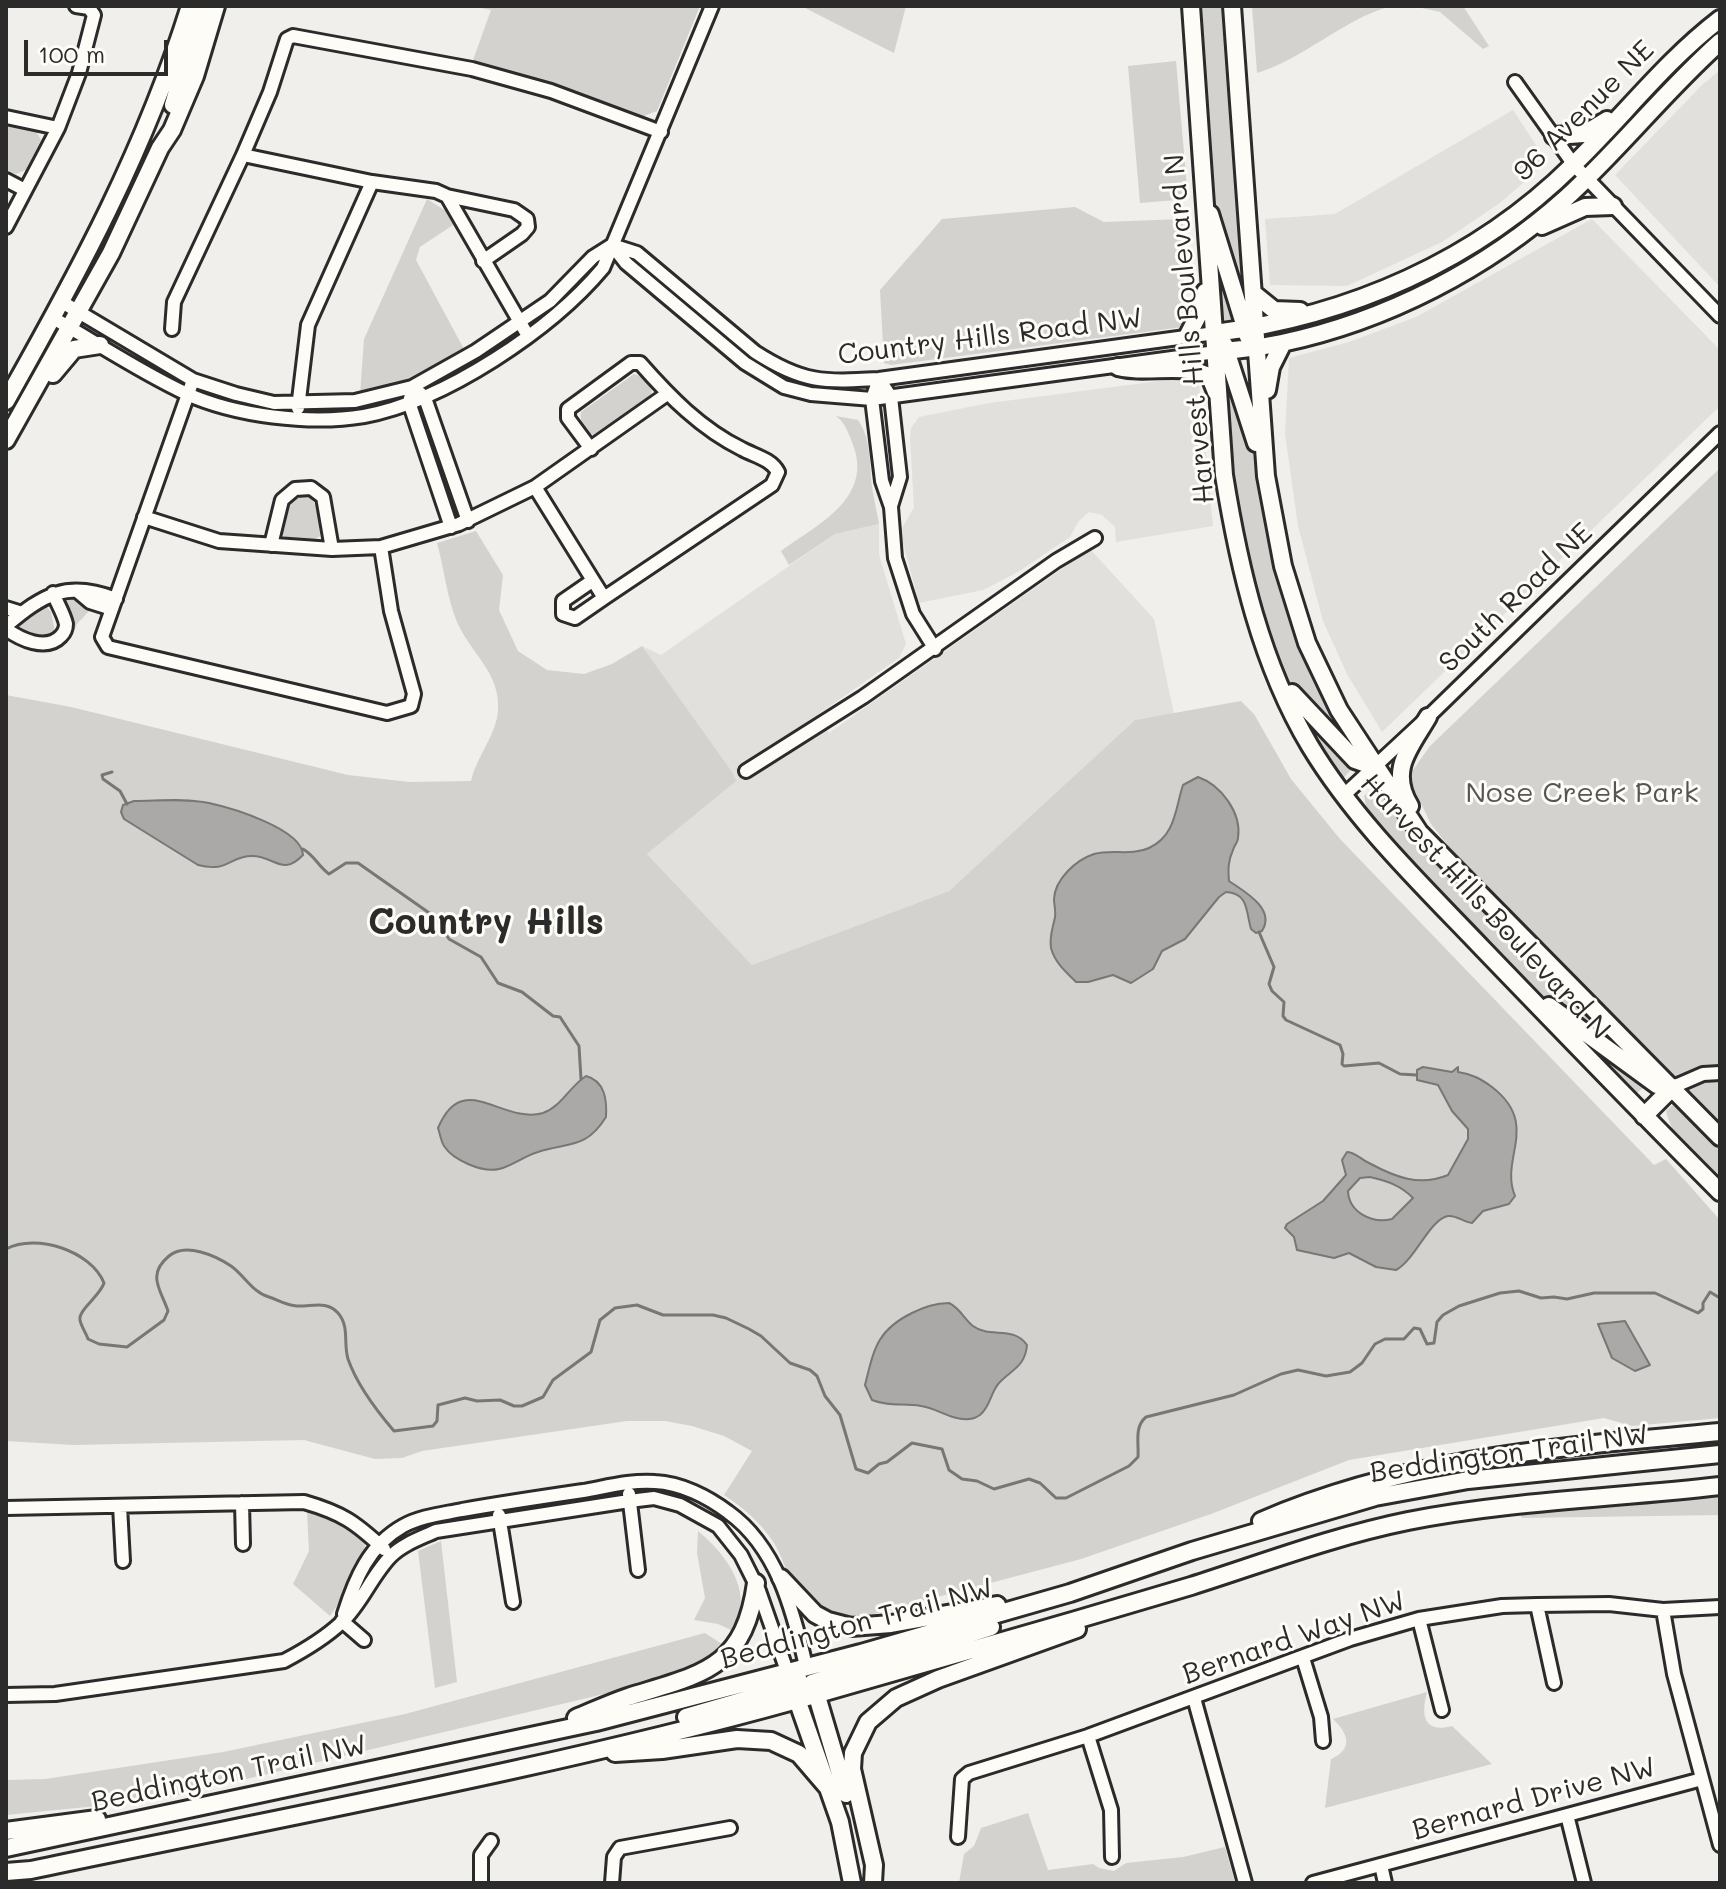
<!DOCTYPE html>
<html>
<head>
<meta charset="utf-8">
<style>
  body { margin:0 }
  #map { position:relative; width:1726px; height:1889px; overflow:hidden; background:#f0efeb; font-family:Mali,sans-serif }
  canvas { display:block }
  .frame { position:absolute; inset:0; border:8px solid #2b2b2b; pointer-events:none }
  .scale { position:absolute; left:24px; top:40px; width:144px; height:36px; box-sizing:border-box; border:4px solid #2b2b2b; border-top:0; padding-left:10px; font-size:24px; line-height:28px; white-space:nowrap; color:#2b2b2b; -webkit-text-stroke:6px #fdfcf7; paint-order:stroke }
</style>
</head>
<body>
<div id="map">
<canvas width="1726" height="1889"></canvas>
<div class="frame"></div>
<div class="scale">100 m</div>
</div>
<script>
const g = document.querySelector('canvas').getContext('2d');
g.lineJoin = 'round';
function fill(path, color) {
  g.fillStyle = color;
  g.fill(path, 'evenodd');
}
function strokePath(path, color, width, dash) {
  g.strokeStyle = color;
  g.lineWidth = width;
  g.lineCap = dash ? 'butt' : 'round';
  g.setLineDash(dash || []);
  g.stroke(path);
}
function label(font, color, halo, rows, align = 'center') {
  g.font = font + ' Mali,sans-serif';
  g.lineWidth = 6;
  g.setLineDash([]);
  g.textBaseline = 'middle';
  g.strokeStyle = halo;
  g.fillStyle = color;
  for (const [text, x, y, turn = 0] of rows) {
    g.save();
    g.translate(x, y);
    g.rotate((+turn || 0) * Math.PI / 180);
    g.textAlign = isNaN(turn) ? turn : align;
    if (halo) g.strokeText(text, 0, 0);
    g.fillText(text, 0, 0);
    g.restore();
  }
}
fill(new Path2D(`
  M1720,70V287L1615,175L1702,85Z
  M1513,110L1547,162L1500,203L1442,242L1347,286L1270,285L1265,219L1335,214Z
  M1592,219L1720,350V406L1382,732L1347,674L1323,621L1298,526L1285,434L1289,358L1349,342L1416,317Z
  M1175,379L1199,383L1213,526L1116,542L1115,527L1102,515L1089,512L1078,522L1070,537L1018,572L983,590L919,603L900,532L914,507L910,439L911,428L919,417L989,403Z
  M879,524V555L906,644L899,658L817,715L829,733L1090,549L1154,619L1174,714L1135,720L949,891L752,965L647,854L735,780L642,646L661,655L835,534Z`), '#e1e0dc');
fill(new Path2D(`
  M470,6H700L657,111L641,117L554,83L473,60L491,10Z
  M801,6H906L894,53Z
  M1196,6H1226L1245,297L1243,299L1214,199Z
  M1252,6H1391C1342,20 1305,58 1257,73Z
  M1413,6H1463L1489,46L1483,49L1440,12Z
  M1176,61L1188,199L1140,203L1128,66Z
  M6,125L35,129L41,140L26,170L16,174L6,170Z
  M427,199L446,211L453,225L420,247L416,260L465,351C431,371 399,385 360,395L364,339Z
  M1075,207L1104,222L1183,219V327L891,365L884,363L880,290L942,219Z
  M1214,249L1238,326L1219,327Z
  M1227,370C1238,406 1253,444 1260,481C1266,509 1267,537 1274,565C1291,626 1315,684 1346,739L1292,689L1281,672L1267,640L1229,482L1224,376Z
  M634,374L647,379L652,386L651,399L602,436C589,437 579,426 581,412Z
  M836,416L858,420C872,440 869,464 872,487C874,500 877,512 879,524L835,534L789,565L781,551C818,524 875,498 852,442C848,432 845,423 836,416Z
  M1720,468V1124L1661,1062L1571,978L1474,879L1431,824L1408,777L1430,746Z
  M297,496H309L318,508L320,536C310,544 292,544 283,535C280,522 288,505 297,496Z
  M476,531L503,575L499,610L518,651L547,670L584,674L612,664L642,646L732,772L736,781L647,854L752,965L949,891L1135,720L1241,701L1254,714L1291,779L1340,839L1654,1165L1666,1159L1720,1220V1418L1632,1426L1604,1418L1349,1460L1211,1514L1081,1559L862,1617C836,1618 806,1606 793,1583C785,1570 782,1556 774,1543C761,1523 744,1508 724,1495L752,1451L724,1436L692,1426L665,1421H627L422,1451L402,1458L375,1459L304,1440L73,1445L6,1441V695L71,707L348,775L409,782L471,781C476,758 496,735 498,711C501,673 471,654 457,622C447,598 444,568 437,543Z
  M65,597L78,600L91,609L77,624L71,638H68L70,624L61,601Z
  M46,606L51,612L55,632C44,643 31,636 18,630L16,627L38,609Z
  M1303,717L1354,767L1341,780L1334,773Z
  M1375,785L1408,832L1433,862L1636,1062L1634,1064L1535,992L1388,842L1367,811L1364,796Z
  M1576,1036L1647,1085L1633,1096Z
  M1676,1102L1720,1149V1186C1699,1164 1673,1142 1666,1111Z
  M1720,1493V1515L1522,1518L1520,1514Z
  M307,1511L330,1518L365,1542L364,1554L355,1567L341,1600L330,1616L293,1584L309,1551Z
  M698,1531C726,1554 757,1594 731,1630L718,1624L694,1620L705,1598L697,1553Z
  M441,1541L457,1682L435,1688L418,1551Z
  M705,1633L722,1644L697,1666L642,1685L158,1800L6,1815V1780L45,1779L223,1752L405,1714Z
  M1427,1692C1421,1714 1423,1734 1452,1726L1492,1764L1325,1808L1331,1759C1354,1749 1348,1733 1333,1719Z
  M1028,1813L1048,1870L1093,1864L1099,1868L1114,1871L1126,1863L1183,1857L1225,1847L1235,1883H959L964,1854L974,1846L981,1828Z`), '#d3d2cf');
const water = new Path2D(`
  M1198,777C1221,785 1242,813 1238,838C1238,842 1234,846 1233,850C1228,861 1228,869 1229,881C1245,892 1276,909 1262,931L1256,933L1251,929C1246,913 1249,893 1226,892L1219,897L1185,939L1162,951L1153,969L1131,983L1113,975L1088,982H1076C1066,972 1055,963 1051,948C1049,936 1053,928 1055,917C1056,911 1054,905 1054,899C1055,879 1076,860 1094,854C1111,849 1132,856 1149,848C1176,835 1175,809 1183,785Z
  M134,801C158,801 185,798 209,803C232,808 302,829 303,855C282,877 275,856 252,856C229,856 228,873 198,865L124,819L121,812L123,805Z
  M1423,1067L1452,1072L1458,1067V1072C1472,1074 1481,1079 1492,1087C1541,1125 1499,1158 1515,1196L1509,1204L1483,1211L1472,1223C1463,1222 1457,1215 1448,1216C1430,1219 1415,1260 1396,1270L1376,1267L1349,1253L1334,1258L1297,1250L1294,1237L1285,1228L1287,1224L1323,1201L1346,1175L1342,1160L1347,1152C1357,1153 1360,1159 1369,1163C1395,1177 1419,1187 1448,1175L1468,1139V1129L1452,1111L1438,1085L1417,1080V1070ZM1370,1177C1387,1181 1400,1185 1413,1198L1392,1219C1373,1224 1349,1213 1348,1191L1360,1178Z
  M586,1076C605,1081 607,1100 606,1117C586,1149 570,1142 538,1152C524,1156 512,1166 499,1169C482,1173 453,1160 444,1146C441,1141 440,1134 438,1128C463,1068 502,1125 543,1113C561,1107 570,1086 586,1076Z
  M949,1303C960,1308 964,1319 973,1326C990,1339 1013,1325 1027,1345C1025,1367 1012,1369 999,1383C990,1393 991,1406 980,1415C977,1417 973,1419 969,1419C952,1421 937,1408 921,1406C903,1403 889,1407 872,1400L865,1385C874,1349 877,1330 912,1313C925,1307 935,1303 949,1303Z
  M1625,1321L1650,1365L1635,1371L1612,1358L1598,1324Z`);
fill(water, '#aaa9a7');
strokePath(water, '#777775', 2);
strokePath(new Path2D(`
  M112,772L102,775L103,779L120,791L127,804
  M303,849C315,856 318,866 329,874L346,863H358L435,917L449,939L481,957L498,983L522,992L553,1016L560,1017L579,1046L581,1079
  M1259,932L1274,967L1269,984L1272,991L1284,1002L1283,1016L1286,1020L1340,1045L1343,1054L1342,1064L1344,1066L1379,1063L1400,1074L1416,1075
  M6,1249C37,1233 91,1251 104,1283C100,1296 78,1310 80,1320C81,1326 86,1333 88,1339L99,1344L127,1347L164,1320L168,1311C161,1290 146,1275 169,1256C186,1242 216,1256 231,1266C244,1275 253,1293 269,1297C278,1300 287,1306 297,1306C311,1307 327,1300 338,1313C350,1327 343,1343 348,1359C357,1385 376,1410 394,1431L433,1426L437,1421L438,1405L465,1398L477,1401L500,1400L514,1406H522L543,1397L553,1380L591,1352L600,1320L615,1308L637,1305L663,1315H713L726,1318L749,1329L761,1336L790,1363L810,1370L817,1376L825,1396L840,1415L856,1469L868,1473L879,1464L887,1462L912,1443L942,1449L949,1470L962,1479L977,1481L994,1489L1029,1479L1040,1483L1056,1498H1066L1129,1466L1138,1457C1139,1443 1134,1427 1146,1417L1234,1395L1281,1374L1298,1370L1326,1376L1350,1372L1362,1363L1375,1344L1385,1339H1404L1414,1328L1420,1329L1427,1344L1434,1343L1437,1322L1443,1315L1459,1306L1500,1293L1519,1291L1541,1298L1554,1297L1567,1299L1594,1293H1655L1698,1313L1703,1309V1303L1710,1292L1720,1298`), '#777775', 3);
const minor = new Path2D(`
  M1515,82L1574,165L1720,316
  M6,117L58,128
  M6,180L25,190
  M447,196L514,210L527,219L528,227L522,234L483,261
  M6,227L58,128L79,73L94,15L89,8L76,6
  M612,245L626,263L745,363L784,387L811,394L872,399L1216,352
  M612,245L637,253L755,352C803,383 823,382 879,379L1215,333
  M62,302L193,380L236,394L274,403L355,401L412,387L476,351L550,301L593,257L612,245
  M53,318C97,343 140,372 185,393C235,416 310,425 364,416C445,401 551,330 603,268L712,6
  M172,329L174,302L243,155
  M528,336L447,196L436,191L372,182L243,155L270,92L287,39L293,36L472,69L551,91L661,132
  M879,379L872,399L882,481L891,507L895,558L913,614L935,649
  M879,379L891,397L900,477L891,506
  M193,380L102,637L108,647L387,713L411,706L414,694L391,611L381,547
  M420,393L425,398L468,521
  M411,395L409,402L451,527
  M298,408L308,325L372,182
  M535,487L604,598L772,485L778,472C771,459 755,456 742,449C701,429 669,396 640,363H631L568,409V418L591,449
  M144,517L219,541L332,549L381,547L459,524L535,487L667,394
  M271,545L282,500L295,489L311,488L323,497L332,549
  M592,581L563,601V614L575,618L604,598
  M77,591L90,602L112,609
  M6,608L22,613
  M6,626C44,594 67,580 116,599
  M6,629C20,639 46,652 61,636C64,633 66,630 66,624C64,614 57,603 53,593
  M746,771L863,697L1056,561L1095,538
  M1344,795L1428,717L1720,433
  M1673,1087L1703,1074L1720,1073
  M629,1494L638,1570
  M242,1503L243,1544
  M120,1506L123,1561
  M6,1508L304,1502C342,1513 355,1522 384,1549
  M499,1515L513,1602
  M1537,1605L1554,1683
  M1663,1610L1720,1607
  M344,1614C355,1579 369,1545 403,1526C421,1516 443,1514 462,1510C502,1503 542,1497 583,1491C606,1487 632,1480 655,1482C681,1483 708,1497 728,1512C777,1547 793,1610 806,1666
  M1419,1619L1442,1710
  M342,1621L364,1640
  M1303,1658L1321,1717L1323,1741
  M6,1695L55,1694L284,1661C305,1650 324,1639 342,1622C362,1603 372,1575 391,1556C403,1544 421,1538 436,1531L629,1501L654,1498L680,1505L718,1526L741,1555L759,1591L787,1671
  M1194,1698L1245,1883
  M1088,1736L1111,1810L1112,1857
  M1567,1815L1584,1883
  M958,1837L962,1779L969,1773L1088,1736L1350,1639L1419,1619L1502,1606L1537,1605L1609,1604L1663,1610L1674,1674L1720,1845
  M1381,1865L1385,1883
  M481,1883V1855L491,1841
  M612,1883L614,1857L620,1848L730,1828
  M1313,1883L1702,1779`);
const major = new Path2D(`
  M1191,6L1224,475C1239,568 1261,664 1310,746C1356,822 1421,884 1483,949C1561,1030 1640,1112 1720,1192
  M1232,6L1266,476L1283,566L1307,643L1339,710L1419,832L1720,1137
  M173,105L202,6
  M1554,136L1584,134L1607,120
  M1210,214L1248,337
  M1542,226L1585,207L1613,206
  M1253,293L1274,310L1300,311
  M1215,333C1349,316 1476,261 1573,165C1623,117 1664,62 1720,19
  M1187,337L1201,310L1205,292
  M1224,344L1256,443
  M1216,352C1238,349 1260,348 1282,343C1386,321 1487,269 1566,198C1620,149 1665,91 1720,42
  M1118,367C1149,375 1181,361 1210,377L1216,392
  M53,374L74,349L100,345
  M1267,390L1271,367L1283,343
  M6,401C80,270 145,150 190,6
  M6,440L111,253L160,148L172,130L195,76L216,6
  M1292,693L1355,760L1375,767
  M1410,806C1388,770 1410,748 1428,717
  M1549,1006L1657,1085L1672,1087
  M1644,1116L1673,1087
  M1261,1521C1410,1457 1561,1447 1720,1432
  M781,1578L815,1614L828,1621L851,1627L891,1624L997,1605
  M787,1671L840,1822L852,1883
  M814,1686L846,1794
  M798,1699L812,1683L991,1627
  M686,1717L793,1686L798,1678
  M576,1718C593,1711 610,1703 628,1697C701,1674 744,1670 756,1583
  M615,1753L662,1750L737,1739L771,1741L799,1754L829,1789
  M6,1831L97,1819
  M6,1848L596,1722L861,1653L1070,1593L1192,1551L1375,1497L1468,1480L1720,1454
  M6,1872L31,1870C287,1816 545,1770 797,1700C929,1663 1060,1625 1191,1586C1263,1563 1334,1536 1408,1521C1510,1501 1616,1498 1720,1486
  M873,1883L874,1865L852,1769L853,1753L868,1722L896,1698L938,1679L1077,1629`);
strokePath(minor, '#2b2b2b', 18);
strokePath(major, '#2b2b2b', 22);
strokePath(minor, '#fdfcf7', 12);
strokePath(major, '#fdfcf7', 16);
label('28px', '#2b2b2b', '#fdfcf7', [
  ["96 Avenue NE",1584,111,-45],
  ["Harvest Hills Boulevard N",1190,329,-95],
  ["Country Hills Road NW",990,337,-7],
  ["South Road NE",1516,598,-44],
  ["Harvest Hills Boulevard N",1485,907,47],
  ["Beddington Trail NW",1509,1454,-8],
  ["Beddington Trail NW",857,1624,-15],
  ["Bernard Way NW",1294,1638,-19],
  ["Beddington Trail NW",229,1774,-12],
  ["Bernard Drive NW",1534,1799,-15]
]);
label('28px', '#555554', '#fdfcf7', [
  ["Nose Creek Park",1582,793]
]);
label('bold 36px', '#2b2b2b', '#fdfcf7', [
  ["Country Hills",486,923]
]);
</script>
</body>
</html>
